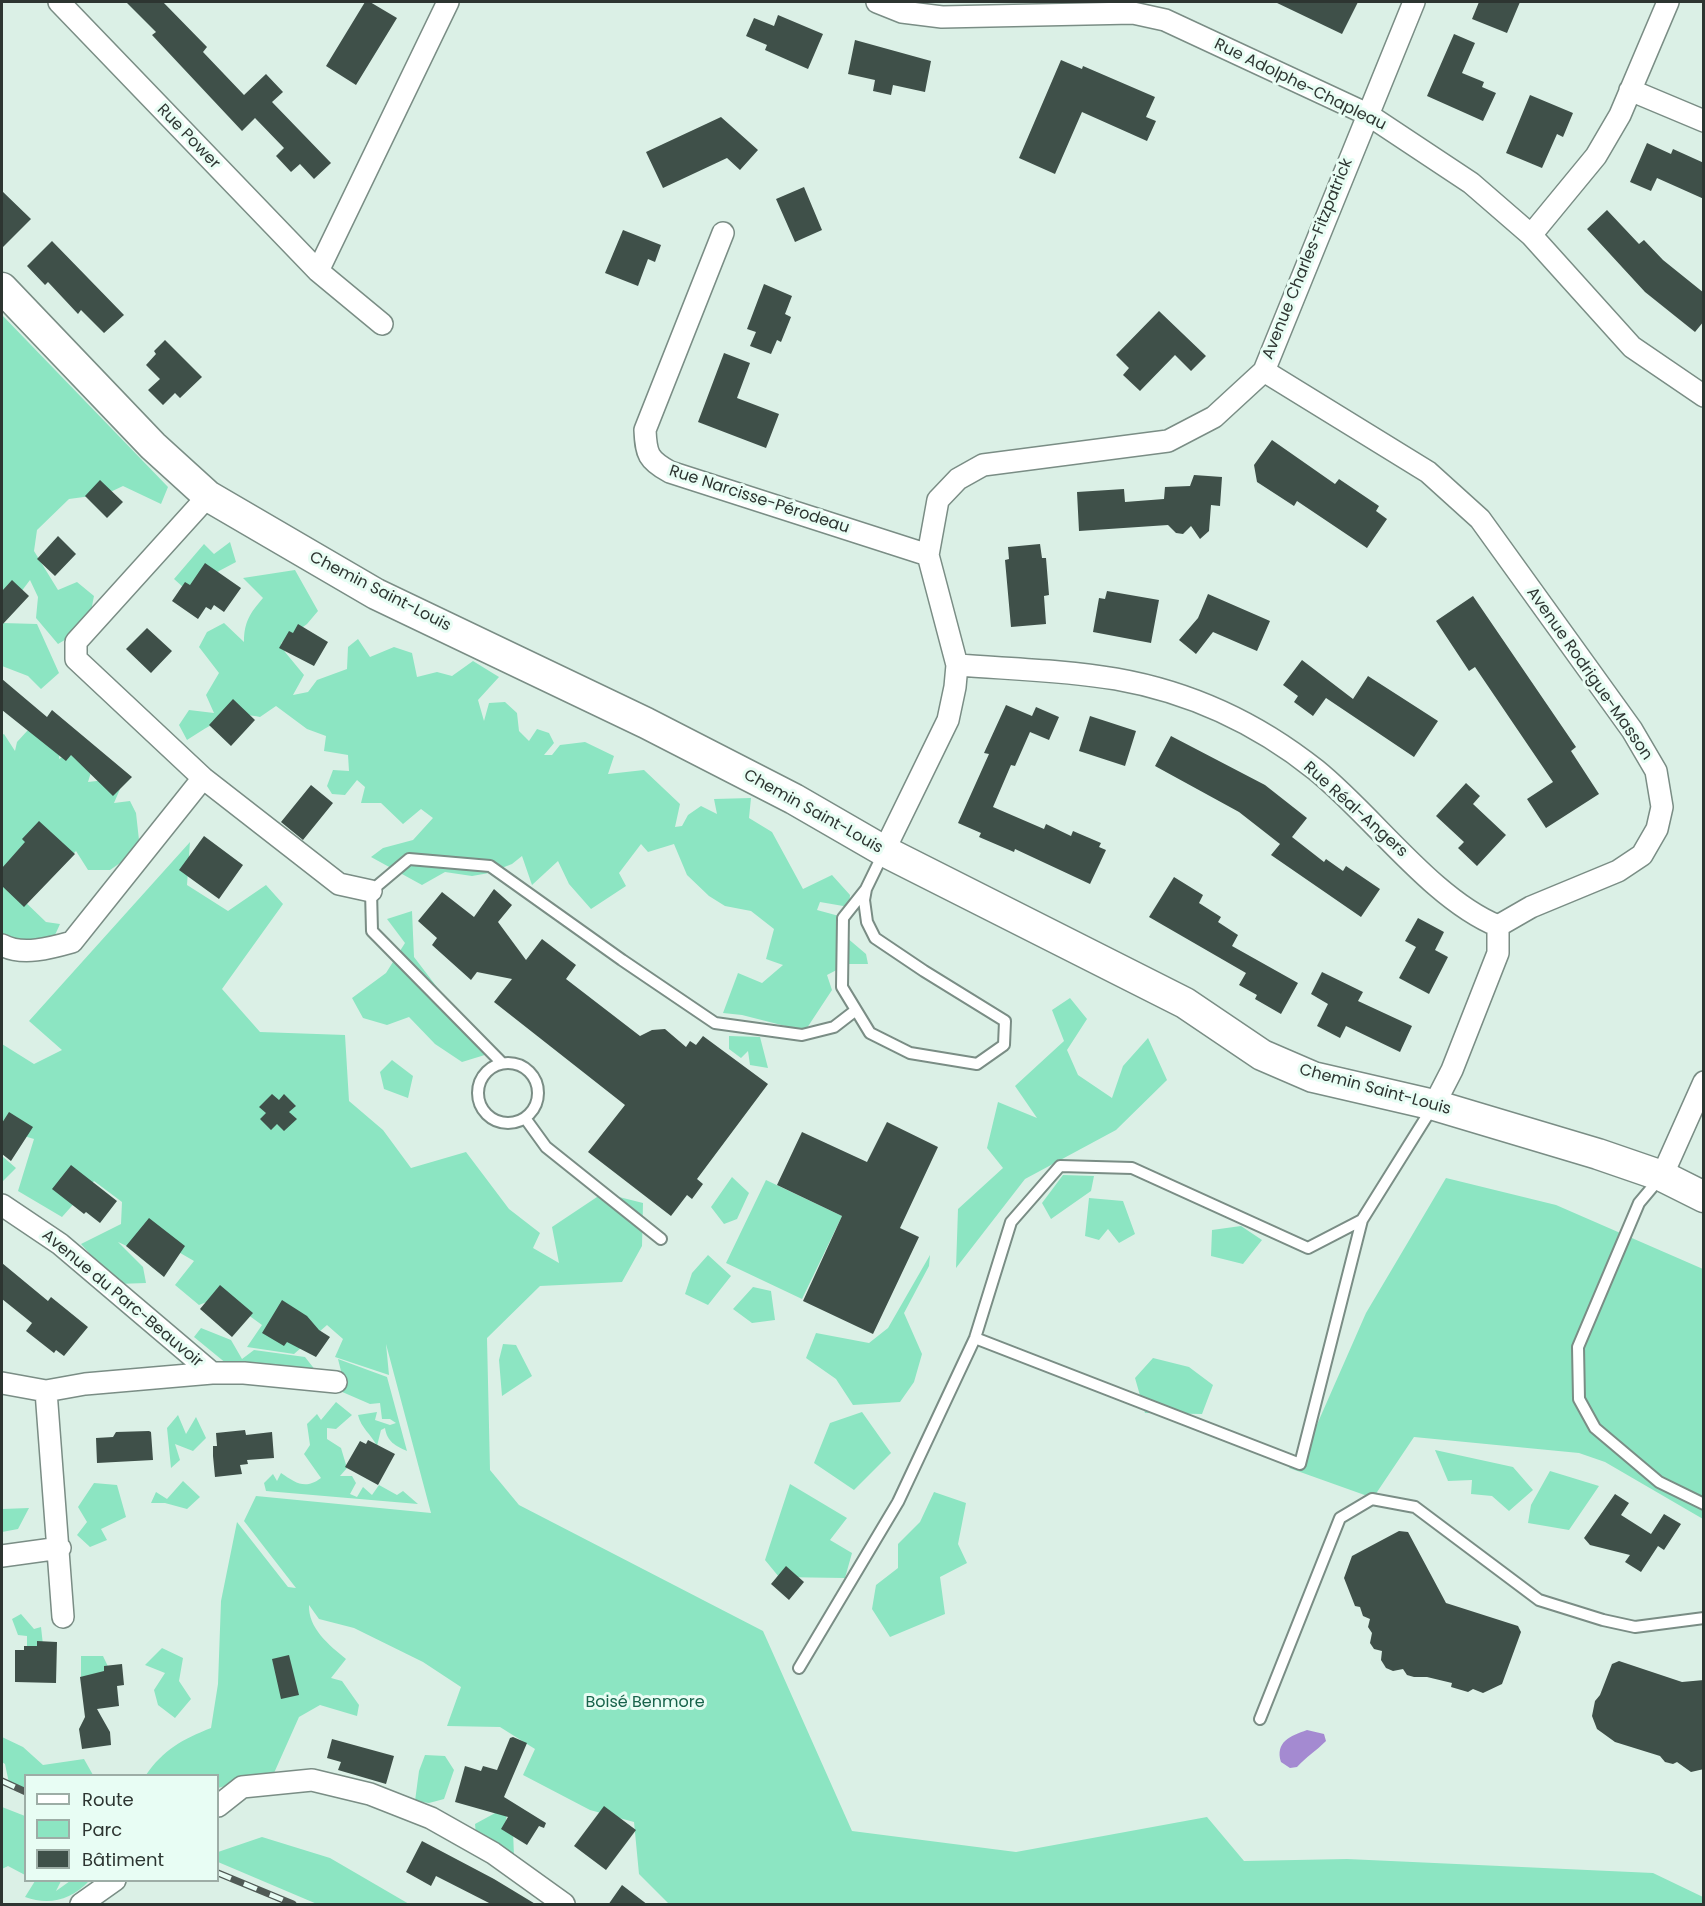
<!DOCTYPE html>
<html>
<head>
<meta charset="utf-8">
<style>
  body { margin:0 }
  #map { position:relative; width:1705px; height:1906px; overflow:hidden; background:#dbf0e6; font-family:Poppins,sans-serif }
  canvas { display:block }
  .frame { position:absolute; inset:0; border:3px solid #2d3531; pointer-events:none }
  .legend { position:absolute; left:24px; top:1774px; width:195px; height:108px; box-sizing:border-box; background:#e8fdf4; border:2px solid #9dada6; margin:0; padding:8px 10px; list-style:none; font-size:18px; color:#2d3531 }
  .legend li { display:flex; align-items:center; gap:12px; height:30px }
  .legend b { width:30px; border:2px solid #9dada6 }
</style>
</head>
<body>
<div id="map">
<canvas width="1705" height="1906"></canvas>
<div class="frame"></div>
<ul class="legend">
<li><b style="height:8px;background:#fff"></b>Route</li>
<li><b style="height:16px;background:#8ce5c2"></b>Parc</li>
<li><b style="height:16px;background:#3f5049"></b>Bâtiment</li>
</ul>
</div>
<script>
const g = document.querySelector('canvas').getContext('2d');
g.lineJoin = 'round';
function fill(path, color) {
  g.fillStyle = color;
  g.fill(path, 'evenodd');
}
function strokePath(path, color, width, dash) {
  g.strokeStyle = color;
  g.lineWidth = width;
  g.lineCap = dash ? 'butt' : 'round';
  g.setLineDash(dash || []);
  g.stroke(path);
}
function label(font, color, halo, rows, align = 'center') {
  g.font = font + ' Poppins,sans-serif';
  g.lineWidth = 6;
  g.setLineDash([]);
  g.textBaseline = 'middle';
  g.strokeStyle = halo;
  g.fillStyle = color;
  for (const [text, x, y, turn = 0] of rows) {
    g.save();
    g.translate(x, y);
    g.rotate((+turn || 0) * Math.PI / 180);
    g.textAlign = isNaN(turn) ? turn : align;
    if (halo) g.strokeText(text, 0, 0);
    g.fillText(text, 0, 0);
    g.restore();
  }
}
fill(new Path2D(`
  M2,315L168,487L161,504L123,486L106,494L69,499L37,530L34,551L58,590L77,582L94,596L88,626L58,644L36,618L38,597L30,580L2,617Z
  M230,542L236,562L219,571L192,595L174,579L204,544L214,554Z
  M295,570L318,611L307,624L281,643L285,652L304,675L293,695L308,692L317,680L347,669L348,647L358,639L370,657L394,647L412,653L417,677L437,672L452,676L473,661L499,677L478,700L484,721L489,703L505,702L517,713L519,731L529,741L537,729L549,733L554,743L544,755H552L560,745L585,742L614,756L608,774L644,770L680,804L675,827L682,826L688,815L701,806L717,814L714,799L751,798L749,818L772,832L803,889L832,875L850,895L849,907L820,902L817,910L850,919L846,937L866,954L868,964H848L827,975L832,990L805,1031L742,1015L723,1013L738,973L762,983L783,965L766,959L774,929L751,911L725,906L709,896L687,875L674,844L648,852L641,844L619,873L626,886L591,909L569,884L558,861L532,885L522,856L512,864L489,873L472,876L445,872L422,885L371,857L383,848L413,840L433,818L421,809L403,824L381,803H361L365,787L357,780L345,795L332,794L327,786L333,770L349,771L348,755L324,751L326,736L307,729L276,706L260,717C232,710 210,725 187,740L179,725L189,710L214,713L206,695L219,673L199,647L207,632L224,623L244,642C244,622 250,613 263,598L243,578Z
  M2,623L37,624L59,673L41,689L28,676L2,666Z
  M39,718L60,740L59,759L79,748L92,769L88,782L105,780L120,789L114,803L130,801L136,813L140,849L110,870H88L76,851L65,863L20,897L46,922L60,924L50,946L2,938V735L4,734L15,751L17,742Z
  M190,842L187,885L228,911L266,885L283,904L222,989L260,1032L345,1035L349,1101L383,1130L411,1168L466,1152L509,1209L540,1233L533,1248L559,1263L552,1227L603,1193L643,1203L642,1246L622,1282L540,1286L487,1338L490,1470L519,1505L763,1631L852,1831L1016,1852L1207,1817L1244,1861L1347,1859L1653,1873L1703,1897V1904H669L639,1874L634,1822L590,1810L523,1775L535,1749L500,1727L447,1726L461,1687L423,1662L354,1628L319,1619L309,1605C308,1628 329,1645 346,1659L331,1678L342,1681L359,1705L357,1716L320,1705L299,1717L274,1773L218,1788V1776L146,1775C163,1750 183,1739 211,1728L218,1684L221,1601L237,1522L288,1587L296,1588L244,1521L256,1496L431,1513L386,1344L389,1375L335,1357L343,1339L327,1325L294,1354L247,1347L262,1325L222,1296L199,1305L175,1285L194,1261L163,1243L155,1259L118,1242L143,1267L146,1283L117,1284L81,1244L121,1224L122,1202L94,1181L62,1217L18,1191L34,1139L11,1132L2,1146V1044L34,1064L62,1050L29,1021Z
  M412,911L414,957L488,1054L462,1062L435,1044L409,1017L387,1025L363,1018L352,998L386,973L405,943L387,919Z
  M1070,998L1087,1019L1067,1050L1078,1075L1112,1098L1123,1066L1148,1038L1167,1080L1116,1130L1025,1179L956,1268L958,1209L1003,1168L987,1148L998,1102L1037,1118L1015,1086L1064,1041L1052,1010Z
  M729,1036L760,1037L768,1068L750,1065L748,1051L741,1058L729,1049Z
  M392,1060L413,1076L408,1098L384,1089L380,1072Z
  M2,1156L16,1168L2,1182Z
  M1063,1175L1094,1176L1091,1191L1051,1219L1042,1203Z
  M732,1177L749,1193L737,1219L724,1224L711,1207Z
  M1446,1178L1556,1205L1703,1269V1519L1605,1462L1579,1453L1414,1437L1373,1498L1289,1468L1308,1445L1366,1313Z
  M766,1180L842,1216L802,1299L726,1263Z
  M1089,1198L1123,1201L1135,1234L1119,1243L1108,1229L1099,1240L1085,1236Z
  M1241,1226L1262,1240L1243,1264L1211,1256L1212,1230Z
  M708,1255L731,1276L708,1305L685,1294L692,1273Z
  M930,1255L929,1266L904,1313L922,1354L914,1382L900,1402L853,1405L836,1379L806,1358L816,1333L869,1343L888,1328Z
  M753,1287L771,1291L775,1320L752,1323L733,1309Z
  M201,1328L231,1340L242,1359L254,1350L305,1357L316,1371L227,1364L194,1337Z
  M503,1344L516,1345L532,1376L502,1396L499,1360Z
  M1153,1358L1189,1367L1213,1385L1202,1414L1145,1413L1135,1378Z
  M338,1359L387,1377L407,1451C396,1446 387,1442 385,1428L381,1430L377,1446C371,1434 361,1428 358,1415L377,1412L375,1420L390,1425L396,1423L390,1419H382L380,1403L370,1404L340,1391L341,1371Z
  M336,1402L352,1415L336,1429L327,1428V1439L341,1448L347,1468L340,1476H352L356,1483L350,1494L357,1497L363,1487L372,1495L379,1485L397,1495L403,1491L418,1504L266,1491L264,1483L273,1474L277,1481L281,1473C296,1483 305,1490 321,1478L304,1454L310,1445L307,1424L317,1414L321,1420Z
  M862,1412L891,1453L854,1490L814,1463L830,1423Z
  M178,1415L186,1434L196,1417L206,1438L193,1451L175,1444L180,1460L171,1468L167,1428Z
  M1435,1450L1513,1467L1533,1490L1509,1511L1492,1496L1471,1494L1472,1480L1448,1481Z
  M1550,1471L1599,1486L1569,1530L1528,1523L1531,1505Z
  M183,1481L200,1497L187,1509L165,1503H151L156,1492L167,1499Z
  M94,1483L117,1485L126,1517L101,1529L107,1540L90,1547L77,1535L87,1522L78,1507Z
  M790,1484L847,1518L830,1540L852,1553L845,1578L779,1577L765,1560Z
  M934,1492L966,1503L958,1544L967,1563L940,1577L945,1614L890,1637L872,1609L876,1585L898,1568V1544L920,1522Z
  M29,1508L18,1529L2,1532V1509Z
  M21,1614L34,1629L41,1627L43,1645L27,1650V1636L18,1635L12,1619Z
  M162,1648L183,1658L179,1681L191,1699L175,1718L158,1705L154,1690L165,1673L145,1665Z
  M81,1656H103L113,1677L94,1688L81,1682Z
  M2,1737L23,1747L43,1765L84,1759L93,1775L26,1776L25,1792L10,1788L5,1764L2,1762Z
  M425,1755L445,1756L454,1770L444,1799L429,1803L415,1801L419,1771Z
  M508,1806L505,1828L513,1831L514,1856L497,1843L476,1835L475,1824Z
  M2,1807L25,1816V1875L8,1866L2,1869Z
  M262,1837L330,1858L409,1904H317L218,1862V1852Z
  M35,1881H61L56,1891L70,1881H89C71,1900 49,1906 25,1897Z`), '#8ce5c2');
fill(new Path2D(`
  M1307,1730L1324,1734L1326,1741C1316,1751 1306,1757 1297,1767L1290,1768L1281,1762C1275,1742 1290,1736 1307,1730Z`), '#a48ad1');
fill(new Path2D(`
  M126,2H163L207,47L203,52L244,95L266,74L283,92L272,102L331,163L314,179L300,164L291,172L276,156L284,148L255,118L242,131L152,35L156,32Z
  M365,2H370L397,18L356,85L326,66Z
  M1275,2H1358L1342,34Z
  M1479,2H1520L1507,33L1472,19Z
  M778,15L823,34L808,69L765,50L767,45L746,36L754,18L774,26Z
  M1454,34L1475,43L1462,73L1484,82L1482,87L1496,93L1483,121L1427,96Z
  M855,40L931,61L925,92L893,85L891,95L873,91L875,80L848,74Z
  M1061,60L1082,69L1083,66L1155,97L1146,117L1156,121L1147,141L1082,112L1055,174L1019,158Z
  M1530,95L1573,113L1563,137L1557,134L1542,168L1506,153Z
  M721,117L758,150L740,170L727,158L663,188L646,152Z
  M1647,143L1671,154L1673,149L1704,163V199L1657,178L1651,191L1630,182Z
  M804,187L822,230L795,242L776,199Z
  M2,191L31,219L2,248Z
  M1607,210L1639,244L1644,240L1663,260L1704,293V321L1695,332L1645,292L1587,229Z
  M623,230L661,245L655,262L648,259L638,286L605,273Z
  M52,241L124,315L104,333L81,310L78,314L48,282L45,285L27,266Z
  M764,284L792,296L785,314L791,317L781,342L777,340L771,354L750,346L756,332L747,329Z
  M1159,311L1206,356L1191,371L1175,355L1140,391L1123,375L1129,368L1116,355Z
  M165,340L202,377L180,398L175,393L163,405L148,390L160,379L146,365L156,354L154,351Z
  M724,353L750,363L737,398L779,414L766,448L698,422Z
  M1272,440L1335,484L1339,479L1379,506L1376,511L1387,519L1367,548L1297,501L1294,506L1257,482L1254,465Z
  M1194,475L1222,477L1220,506L1211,505L1209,531L1200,539L1191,526L1183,534L1176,533L1168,525L1079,531L1077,492L1124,489L1125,502L1164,499L1165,487L1190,486Z
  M100,480L123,502L107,518L85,496Z
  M58,536L76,554L55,576L37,559Z
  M1040,544L1042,558H1046L1049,595L1044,596L1046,624L1011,627L1005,560L1009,559L1008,547Z
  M205,563L241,588L224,612L214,605L211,610L206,607L198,619L172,601L185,582L190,585Z
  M12,580L29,596L2,625V591Z
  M1107,591L1159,600L1151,643L1093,632L1099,598L1105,599Z
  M1208,594L1270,621L1257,651L1213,632L1196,654L1179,640L1198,618Z
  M1473,596L1576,747L1571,751L1599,794L1546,828L1527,799L1553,782L1475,667L1469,671L1436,621Z
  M298,624L328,642L314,666L279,648L289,631L293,633Z
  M147,628L172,651L151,673L126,649Z
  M1302,660L1353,699L1368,676L1438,721L1414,757L1326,698L1313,716L1294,702L1298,696L1283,685Z
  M2,679L47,717L52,710L132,777L113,796L71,755L66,761L2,710Z
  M233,699L255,720L231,746L209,725Z
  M1006,705L1032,716L1036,707L1059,717L1049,740L1030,732L1015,766L1011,765L993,807L1044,829L1046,824L1071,836L1073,831L1101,843L1099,847L1106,850L1090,884L1015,849L1014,852L979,837L981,833L958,823L989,754L984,753Z
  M1090,716L1136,731L1125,766L1079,751Z
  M1171,736L1265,785L1307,818L1292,837L1324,862L1326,859L1343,871L1346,866L1380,889L1361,917L1271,855L1280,844L1239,812L1155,766Z
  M1466,783L1480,796L1473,804L1506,835L1477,866L1458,848L1464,842L1436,816Z
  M311,785L333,803L303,840L281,822Z
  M39,821L75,854L24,907L2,886V868L25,842L22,839Z
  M204,836L243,865L219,899L179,870Z
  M1174,877L1203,895L1199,903L1221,917L1218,922L1238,935L1232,946L1298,983L1281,1014L1255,999L1257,995L1239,985L1246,973L1149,917Z
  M494,889L512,905L498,922L526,960L542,939L576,965L566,979L640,1036L652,1030L665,1029L686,1047L690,1041L696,1045L703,1036L768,1084L697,1179L703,1184L692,1199L687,1195L671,1216L588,1152L625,1105L494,1002L512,979L477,972L471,980L432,945L437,938L418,921L442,892L474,917Z
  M1418,918L1444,932L1435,950L1448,957L1429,994L1399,978L1416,947L1405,941Z
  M1322,972L1363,992L1358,1001L1412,1026L1400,1052L1346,1026L1340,1038L1317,1026L1328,1004L1311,994Z
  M272,1094L279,1100L284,1094L296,1106L289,1112L297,1119L284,1131L277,1124L271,1130L260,1119L266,1113L259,1107Z
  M9,1112L33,1127L11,1161L2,1154V1123Z
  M887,1122L938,1147L900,1228L919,1237L873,1334L803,1301L842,1216L777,1185L802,1132L867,1162Z
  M71,1165L117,1201L100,1223L86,1212L84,1214L52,1189Z
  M149,1218L185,1246L164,1277L126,1246Z
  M2,1263L48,1301L51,1297L88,1327L64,1356L56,1350L54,1353L26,1331L32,1323L2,1299Z
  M220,1285L253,1313L232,1337L200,1309Z
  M282,1300L307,1316L319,1330L330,1337L316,1357L287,1342L284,1346L262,1333Z
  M245,1430L246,1435L272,1432L274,1458L247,1460L248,1464L240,1465L242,1474L215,1477L213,1456V1446H217L216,1433Z
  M149,1431L151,1432L153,1460L97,1463L96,1438L113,1437L116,1432Z
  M368,1440L395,1454L378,1485L345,1467L360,1441L366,1444Z
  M1615,1494L1629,1503L1621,1515L1651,1534L1664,1514L1681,1524L1664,1550L1658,1546L1641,1572L1625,1562L1630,1555L1590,1545L1584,1538Z
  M1399,1531L1408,1532L1446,1603L1518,1626L1521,1632L1502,1684L1483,1693L1473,1689L1468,1692L1451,1687L1452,1683L1427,1677H1414L1407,1675L1403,1669L1393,1671L1386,1668L1381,1660L1382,1651L1374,1649L1370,1643L1372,1633L1368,1627L1370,1619L1363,1616L1360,1607L1355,1606L1344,1578L1352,1556Z
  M786,1566L804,1582L789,1600L771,1584Z
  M37,1641L57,1642L56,1683L15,1682V1650H24V1646H37Z
  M289,1655L299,1695L281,1699L272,1659Z
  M1619,1661L1682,1682L1704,1680V1769L1691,1772L1677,1762L1673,1764L1665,1762L1660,1756L1615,1742L1597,1729L1592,1716L1595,1701L1600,1695L1612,1664Z
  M122,1664L124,1685L117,1686L119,1706L97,1709L110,1732L111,1745L82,1749L79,1729L85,1717L80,1677L104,1671V1666Z
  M513,1737L527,1743L504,1797L546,1823L544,1828L539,1826L527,1845L501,1829L508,1817L455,1802L465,1766L481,1771L483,1766L497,1770L510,1738Z
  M332,1739L394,1756L386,1784L338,1770L341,1762L327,1758Z
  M604,1806L636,1830L606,1870L574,1846Z
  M422,1841L494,1879L537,1905H493L436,1876L431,1886L406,1872Z
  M622,1885L648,1905H608Z`), '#3f5049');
const lane = new Path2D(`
  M866,889L864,900L867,922L875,938L924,971L1005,1021L1004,1045L977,1064L910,1053L870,1033L842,987L843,918L866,889L883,854
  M478 1093a30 30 0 1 1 60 0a30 30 0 1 1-60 0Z
  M502,1063L372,931L371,891L409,859L490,866L622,960L715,1023L802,1035L834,1027L856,1010
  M525,1118L546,1147L661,1239
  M1660,1178L1639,1203L1578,1347L1579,1399L1595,1428L1659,1482L1704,1504
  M975,1338L1300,1464L1362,1220L1432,1108
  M799,1668L898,1502L975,1338L1011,1222L1060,1166L1132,1168L1308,1248L1362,1220
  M1260,1719L1340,1518L1372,1499L1415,1507L1539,1600L1603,1620L1635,1627L1704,1618`);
const street = new Path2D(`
  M59,2L318,271L382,324
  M877,2L902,12L942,17L1133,13L1165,20L1367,114L1471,183L1531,235L1632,347L1704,396
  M1630,90L1704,121
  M723,233L645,430C646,454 648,460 670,472L928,555
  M1531,235L1596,156L1620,115L1668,2
  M318,271L448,2
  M1264,371L1428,472L1480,519L1632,730L1656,771L1662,807L1657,829L1642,855L1618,871L1531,907L1498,926
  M208,496L76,642V659L203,778L339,884L371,891
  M957,665C1009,669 1064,670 1116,679C1190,692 1257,723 1316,770C1373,816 1432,899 1498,926
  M884,851L948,720L955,687L957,665L928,555L938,500L958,479L983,465L1168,441L1214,417L1264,371L1414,2
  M2,945C22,956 51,948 72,942L203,778
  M1434,1105L1452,1070L1498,953V926
  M1662,1176L1704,1082
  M2,1205L60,1244L212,1373
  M2,1383L46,1391L85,1384L212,1373H244L336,1382
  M46,1391L63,1617
  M2,1556L60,1548
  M218,1806L242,1787L312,1780L370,1794L431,1818L493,1853L564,1904
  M81,1904L115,1880`);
const secondary = new Path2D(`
  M2,288L153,446L208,496L376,594L646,723L794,799L884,851L1185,1003L1262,1055L1313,1077L1434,1105L1598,1154L1662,1176L1704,1197`);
strokePath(lane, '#7a8d85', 14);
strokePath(street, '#7a8d85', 24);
strokePath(secondary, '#7a8d85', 33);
strokePath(lane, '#fff', 10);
strokePath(street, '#fff', 21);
strokePath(secondary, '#fff', 30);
const rail = new Path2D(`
  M2,1781L26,1792
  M218,1873L293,1904`);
strokePath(rail, '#505a55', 7);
strokePath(rail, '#e8fdf4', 4.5, [14]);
label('16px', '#2d3531', '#e8fdf4', [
  ["Rue Adolphe-Chapleau",1300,85,26],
  ["Rue Power",188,137,46],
  ["Avenue Charles-Fitzpatrick",1308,259,-68],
  ["Rue Narcisse-Pérodeau",759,500,18],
  ["Chemin Saint-Louis",380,592,27],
  ["Avenue Rodrigue-Masson",1589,674,55],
  ["Rue Réal-Angers",1355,810,42],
  ["Chemin Saint-Louis",813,812,29],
  ["Chemin Saint-Louis",1375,1090,15],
  ["Avenue du Parc-Beauvoir",122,1299,40]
]);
label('16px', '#18634b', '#e8fdf4', [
  ["Boisé Benmore",645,1703]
]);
</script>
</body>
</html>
